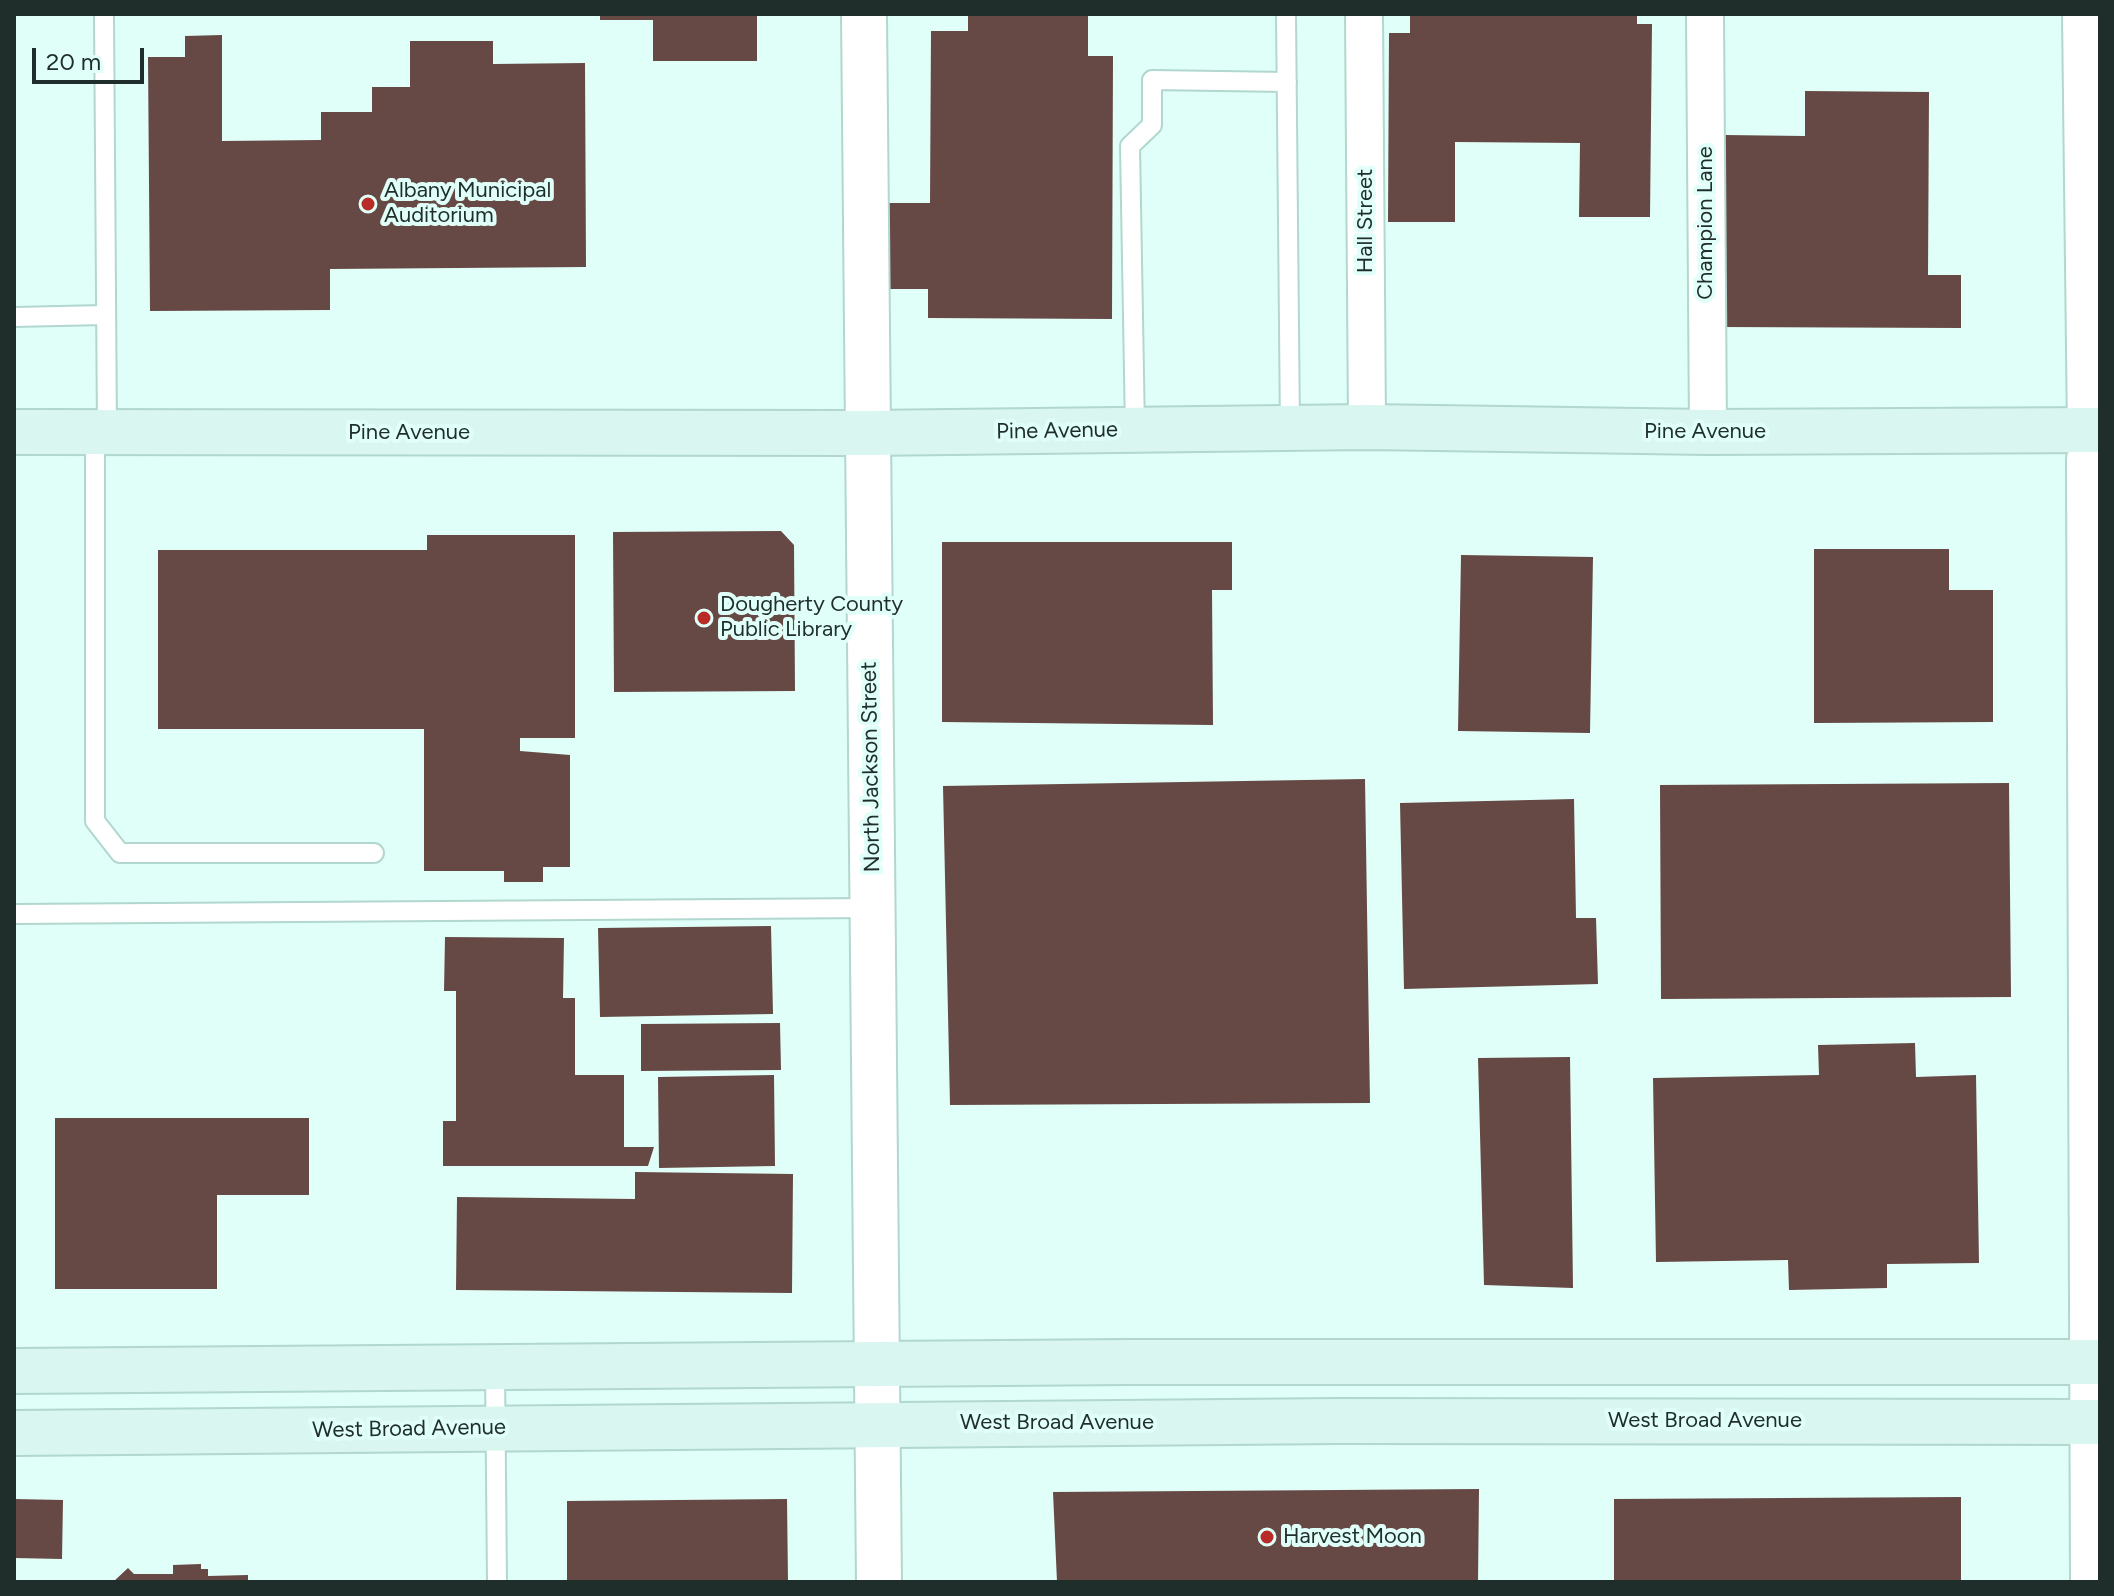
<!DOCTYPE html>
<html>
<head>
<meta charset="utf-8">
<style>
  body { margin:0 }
  #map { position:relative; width:2114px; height:1596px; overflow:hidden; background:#e0fff8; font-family:Figtree,sans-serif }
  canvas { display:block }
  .frame { position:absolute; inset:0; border:16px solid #1f2e2b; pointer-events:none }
  .scale { position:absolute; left:32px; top:48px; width:112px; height:36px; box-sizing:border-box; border:4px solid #1f2e2b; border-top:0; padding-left:10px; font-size:24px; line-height:28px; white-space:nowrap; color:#1f2e2b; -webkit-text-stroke:6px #e0fff8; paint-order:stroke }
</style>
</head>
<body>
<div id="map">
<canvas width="2114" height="1596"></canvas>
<div class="frame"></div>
<div class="scale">20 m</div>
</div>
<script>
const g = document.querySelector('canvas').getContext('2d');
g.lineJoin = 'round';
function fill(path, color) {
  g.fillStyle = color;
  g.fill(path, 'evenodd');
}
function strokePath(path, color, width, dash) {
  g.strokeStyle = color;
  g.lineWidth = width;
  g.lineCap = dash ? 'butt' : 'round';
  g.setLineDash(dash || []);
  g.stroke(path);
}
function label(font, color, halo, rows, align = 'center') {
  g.font = font + ' Figtree,sans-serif';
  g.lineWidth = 8;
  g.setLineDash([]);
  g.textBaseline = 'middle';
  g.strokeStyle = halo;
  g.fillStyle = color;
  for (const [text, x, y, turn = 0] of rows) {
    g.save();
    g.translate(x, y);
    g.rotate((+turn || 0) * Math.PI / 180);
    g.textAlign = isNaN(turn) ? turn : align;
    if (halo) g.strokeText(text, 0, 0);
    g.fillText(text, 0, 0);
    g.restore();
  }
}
fill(new Path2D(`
  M600,14H757V61H653V20H600Z
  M968,14H1088V56H1113L1112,319L928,318V289H888V203H930L931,31H968Z
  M1410,14H1637V24H1652L1650,217H1579L1580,143L1455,142V222H1388L1389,33H1410Z
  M222,35V141L321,140V112H372V87H410V41H493V64L585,63L586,267L330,269V310L150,311L148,57H185V36Z
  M1805,91L1929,92L1928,275H1961V328L1722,327L1724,135L1805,136Z
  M781,531L794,545L795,691L614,692L613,532Z
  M427,535H575V738H520V751L570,755V867H543V882H504V871H424V729H158V550H427Z
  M942,542H1232V590H1212L1213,725L942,722Z
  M1814,549H1949V590H1993V722L1814,723Z
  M1461,555L1593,557L1590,733L1458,731Z
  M1365,779L1370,1103L950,1105L943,786Z
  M2009,783L2011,997L1661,999L1660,785Z
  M1574,799L1576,918H1596L1598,984L1404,989L1400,803Z
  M771,926L773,1014L600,1017L598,928Z
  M445,937L564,938L563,998H575V1075H624V1147H654L648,1166H443V1121H456V991H444Z
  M780,1023L781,1070L641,1071V1024Z
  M1915,1043L1916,1077L1976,1075L1979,1263L1887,1264V1288L1789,1290L1788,1260L1656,1262L1653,1078L1819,1075L1818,1045Z
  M1570,1057L1573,1288L1484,1285L1478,1058Z
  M774,1075L775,1166L659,1168L658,1077Z
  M55,1118H309V1195H217V1289H55Z
  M635,1172L793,1174L792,1293L456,1290L457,1197L635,1199Z
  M1479,1489L1478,1582H1057L1053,1492Z
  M1961,1497V1582H1614V1499Z
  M14,1499L63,1500L62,1559L14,1558Z
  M787,1499L788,1582H567V1501Z
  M201,1564V1569H208V1576L248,1575V1582H113L128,1568L134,1574H173V1565Z`), '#664844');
const service = new Path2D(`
  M104,14L107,432
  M1286,14L1290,429
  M14,317L104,315
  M1135,430L1130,146L1152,125V80L1287,82
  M95,432V821L120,853H374
  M14,914L872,908
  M495,1368L497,1582`);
const minor = new Path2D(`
  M1364,14L1367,427
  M1705,14L1708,432`);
const tertiary = new Path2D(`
  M864,14L879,1582
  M2085,14L2090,431
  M2089,459L2093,1582`);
const secondary = new Path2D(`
  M14,432L868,433L1367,427L1708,432L2100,430
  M14,1371L1127,1362H2100
  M14,1433L1338,1421L2100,1422`);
strokePath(service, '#b1d7cf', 22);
strokePath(minor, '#b1d7cf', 40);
strokePath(tertiary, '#b1d7cf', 48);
strokePath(secondary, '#b1d7cf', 48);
strokePath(service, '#fff', 18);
strokePath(minor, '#fff', 36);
strokePath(tertiary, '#fff', 44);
strokePath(secondary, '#d9f6f1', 44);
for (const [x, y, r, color] of [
  [368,204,8,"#b92b26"],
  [704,618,8,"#b92b26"],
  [1267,1537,8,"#b92b26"]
]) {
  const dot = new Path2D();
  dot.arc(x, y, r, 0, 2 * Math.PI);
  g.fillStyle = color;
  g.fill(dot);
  strokePath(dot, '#e0fff8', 3);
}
label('22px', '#1f2e2b', '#e0fff8', [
  ["Albany Municipal",384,191],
  ["Auditorium",384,216],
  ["Dougherty County",720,605],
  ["Public Library",720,630],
  ["Harvest Moon",1283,1537]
], 'left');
label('22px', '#1f2e2b', '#e0fff8', [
  ["Hall Street",1366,221,-90],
  ["Champion Lane",1706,223,-90],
  ["Pine Avenue",1057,431,-1],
  ["Pine Avenue",1705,432],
  ["Pine Avenue",409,433],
  ["North Jackson Street",871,767,-91],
  ["West Broad Avenue",1705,1421],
  ["West Broad Avenue",1057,1423],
  ["West Broad Avenue",409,1429,-1]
]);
</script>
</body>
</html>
